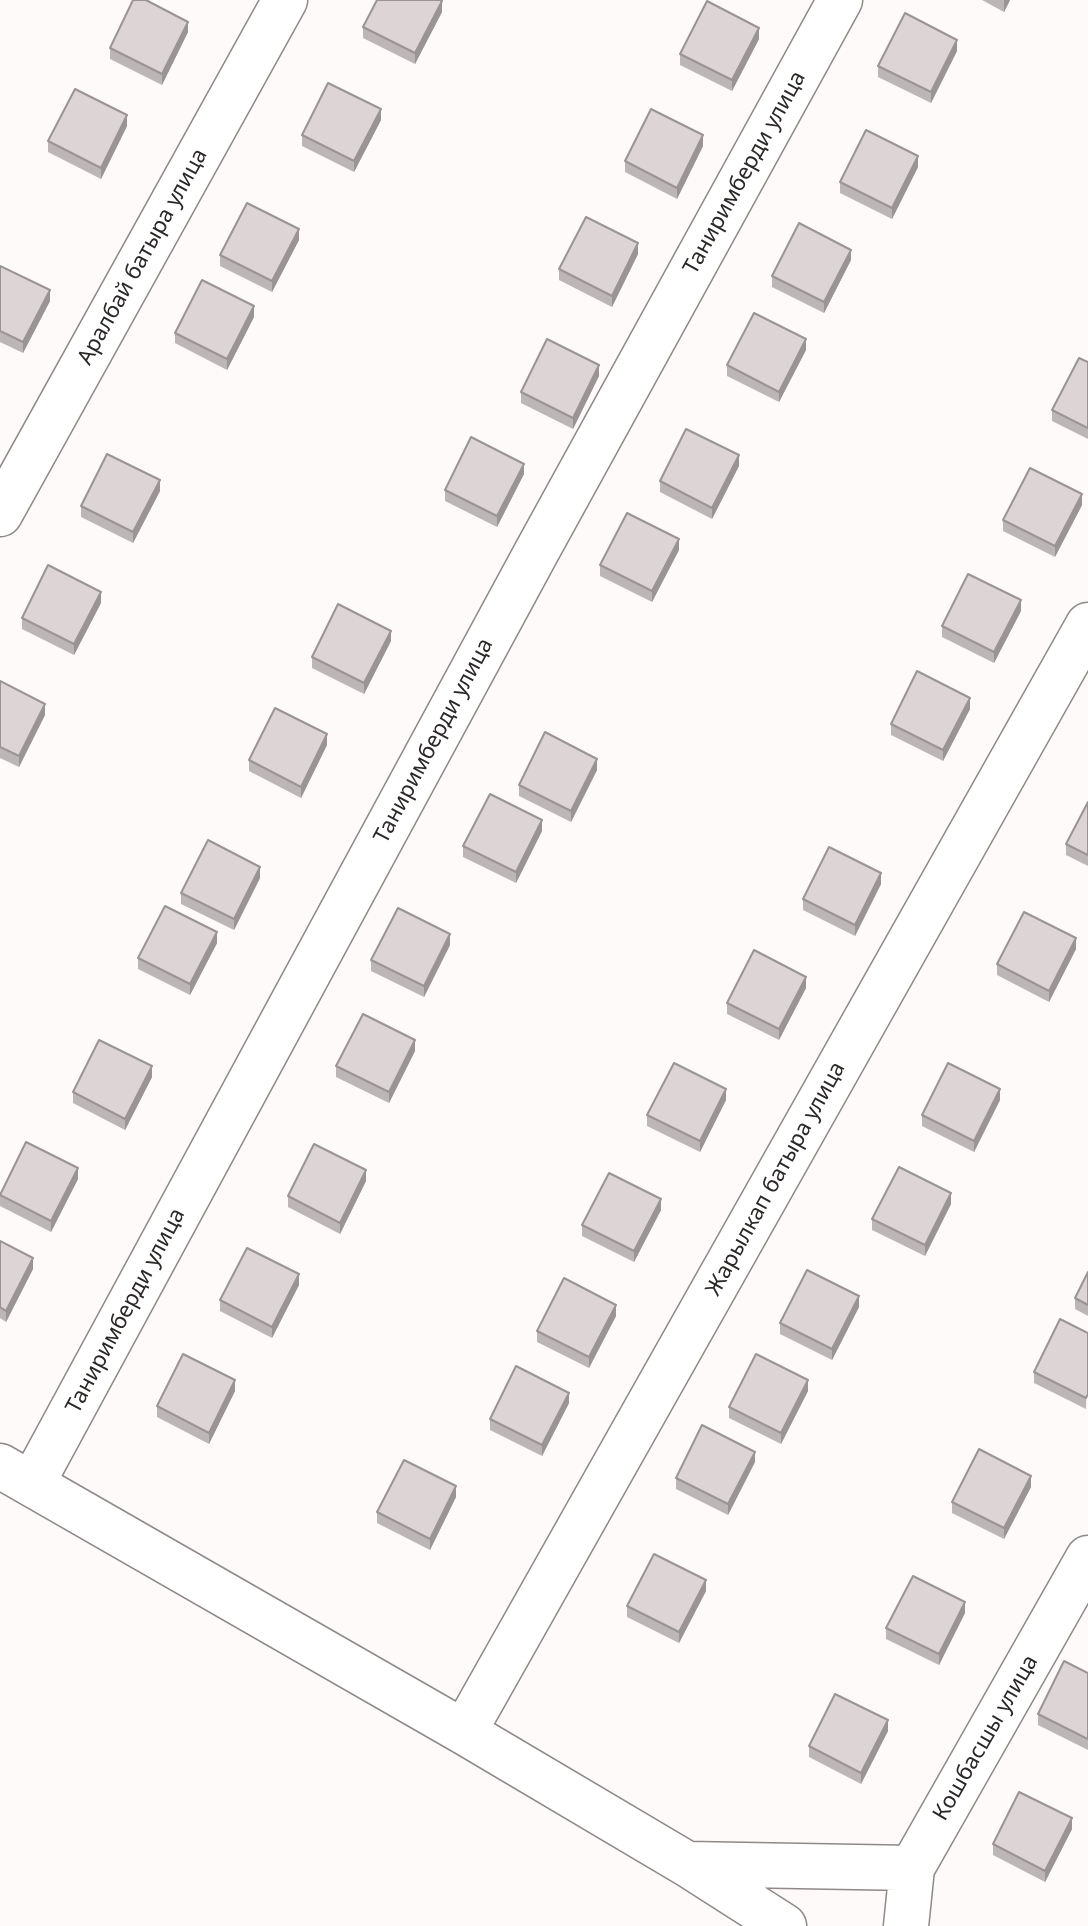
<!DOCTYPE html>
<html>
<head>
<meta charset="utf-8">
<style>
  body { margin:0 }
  canvas { display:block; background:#fefaf9 }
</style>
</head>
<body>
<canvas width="1088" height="1926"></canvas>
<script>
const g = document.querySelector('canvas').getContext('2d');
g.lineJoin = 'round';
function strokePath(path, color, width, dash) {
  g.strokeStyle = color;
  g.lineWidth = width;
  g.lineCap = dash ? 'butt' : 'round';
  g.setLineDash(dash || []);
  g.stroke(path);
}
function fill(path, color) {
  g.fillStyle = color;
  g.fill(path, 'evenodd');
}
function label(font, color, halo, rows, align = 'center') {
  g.font = font + ' "Noto Sans",sans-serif';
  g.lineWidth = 6;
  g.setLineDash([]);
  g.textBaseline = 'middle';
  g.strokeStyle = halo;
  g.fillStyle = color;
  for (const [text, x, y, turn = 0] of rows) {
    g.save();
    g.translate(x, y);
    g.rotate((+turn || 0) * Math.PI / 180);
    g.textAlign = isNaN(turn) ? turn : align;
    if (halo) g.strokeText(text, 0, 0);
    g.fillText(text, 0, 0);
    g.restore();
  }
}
const minor = new Path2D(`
  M0,514L285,0
  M0,1466L464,1732L687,1864L784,1926
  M32,1484L537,551L840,0
  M464,1732L1088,625
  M687,1864L912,1868
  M906,1926L912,1868L1088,1558`);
strokePath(minor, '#8f8987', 47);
strokePath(minor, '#fff', 44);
fill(new Path2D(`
  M982,0H1010L1004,12Z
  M442,12L415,64L363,38V27Z
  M188,32L162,85L110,59V48Z
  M759,39L732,91L680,65V54Z
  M957,51L931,103L878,77V66Z
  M381,120L354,172L302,146V135Z
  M127,126L101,179L48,152V141Z
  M703,146L677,199L625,172V161Z
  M918,167L892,219L840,193V182Z
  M299,240L272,292L220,266V255Z
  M638,254L612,307L559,280V269Z
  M851,260L824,313L772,287V276Z
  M0,266L50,301L23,353L0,342Z
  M254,317L227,370L175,343V333Z
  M806,350L779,402L727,376V365Z
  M1088,362V439L1052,421V410Z
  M599,376L573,429L521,403V392Z
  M739,466L712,519L660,492V481Z
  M524,474L497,527L445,501V490Z
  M160,491L133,543L81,517V506Z
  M1082,505L1055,557L1003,531V520Z
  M679,550L652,602L600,576V565Z
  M101,603L74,655L22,629V618Z
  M1021,611L994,663L942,637V626Z
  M391,641L364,694L312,668V657Z
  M0,681L45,715L19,767L0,758Z
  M970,709L943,761L891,735V724Z
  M327,745L301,798L249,771V760Z
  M597,770L571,822L519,796V785Z
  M1088,802V866L1066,855V844Z
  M542,831L516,883L463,857V846Z
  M260,878L234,930L181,904V893Z
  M881,884L855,936L803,910V899Z
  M217,943L190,995L138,969V958Z
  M450,945L424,997L371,971V960Z
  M1076,949L1049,1002L997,975V964Z
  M806,988L779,1040L727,1014V1003Z
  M415,1051L389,1103L336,1077V1066Z
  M152,1077L125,1130L73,1103V1092Z
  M726,1100L700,1152L647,1126V1115Z
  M1000,1100L974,1152L922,1126V1115Z
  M78,1179L51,1232L0,1206V1193Z
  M366,1181L340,1234L288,1207V1196Z
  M951,1204L925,1256L872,1230V1219Z
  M661,1210L634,1262L582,1236V1225Z
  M0,1241L33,1269L6,1322L0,1318Z
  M1088,1272V1316L1075,1309V1298Z
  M299,1285L272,1338L220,1311V1300Z
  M859,1307L832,1360L780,1334V1323Z
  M616,1316L589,1368L537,1342V1331Z
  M1088,1333L1086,1409L1034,1383V1372Z
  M235,1391L209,1444L157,1417V1406Z
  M808,1391L781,1444L729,1418V1407Z
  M569,1403L542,1456L490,1430V1419Z
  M755,1462L728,1515L676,1489V1478Z
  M1031,1487L1004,1539L952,1513V1502Z
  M456,1497L430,1550L377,1523V1512Z
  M706,1591L679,1643L627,1617V1606Z
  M965,1613L939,1665L886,1639V1628Z
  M1088,1673V1750L1038,1725V1714Z
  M888,1731L861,1784L809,1757V1746Z
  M1072,1829L1045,1882L993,1855V1844Z`), '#bdb6b7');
fill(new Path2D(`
  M1004,0H1010L1004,12Z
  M442,1V12L415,64V53Z
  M188,22V32L162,85V74Z
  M759,28V39L732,91V80Z
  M957,40V51L931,103V92Z
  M381,109V120L354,172V161Z
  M127,115V126L101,179V168Z
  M703,135V146L677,199V188Z
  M918,156V167L892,219V208Z
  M299,229V240L272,292V281Z
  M638,243V254L612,307V296Z
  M851,250V260L824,313V302Z
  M50,290V301L23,353V342Z
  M254,306V317L227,370V359Z
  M806,339V350L779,402V392Z
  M599,365V376L573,429V418Z
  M739,455V466L712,519V508Z
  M524,464V474L497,527V516Z
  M160,480V491L133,543V532Z
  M1082,494V505L1055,557V546Z
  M679,539V550L652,602V591Z
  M101,592V603L74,655V644Z
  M1021,600V611L994,663V652Z
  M391,631V641L364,694V683Z
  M970,698V709L943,761V750Z
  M45,704V715L19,767V756Z
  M327,734V745L301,798V787Z
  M597,759V770L571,822V811Z
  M542,820V831L516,883V872Z
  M260,867V878L234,930V919Z
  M881,873V884L855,936V925Z
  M217,932V943L190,995V984Z
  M450,934V945L424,997V986Z
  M1076,938V949L1049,1002V991Z
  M806,977V988L779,1040V1029Z
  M415,1040V1051L389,1103V1092Z
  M152,1066V1077L125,1130V1119Z
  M726,1089V1100L700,1152V1141Z
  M1000,1089V1100L974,1152V1141Z
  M78,1168V1179L51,1232V1221Z
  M366,1170V1181L340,1234V1223Z
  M951,1193V1204L925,1256V1245Z
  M661,1199V1210L634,1262V1251Z
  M33,1258V1269L6,1322V1311Z
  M299,1274V1285L272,1338V1327Z
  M859,1296V1307L832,1360V1349Z
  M616,1305V1316L589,1368V1357Z
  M235,1380V1391L209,1444V1433Z
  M808,1380V1391L781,1444V1433Z
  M569,1393V1403L542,1456V1445Z
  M755,1452V1462L728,1515V1504Z
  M1031,1476V1487L1004,1539V1528Z
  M456,1486V1497L430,1550V1539Z
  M706,1580V1591L679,1643V1632Z
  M965,1602V1613L939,1665V1654Z
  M888,1720V1731L861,1784V1773Z
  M1072,1818V1829L1045,1882V1871Z`), '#9a9495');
const building = new Path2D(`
  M133,0H146L188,22L162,74L110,48Z
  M377,0H440L442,1L415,53L363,27Z
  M707,1L759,28L732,80L680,54Z
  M905,13L957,40L931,92L878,66Z
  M328,83L381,109L354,161L302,135Z
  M75,89L127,115L101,168L48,141Z
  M651,109L703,135L677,188L625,161Z
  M866,130L918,156L892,208L840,182Z
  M247,203L299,229L272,281L220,255Z
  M586,217L638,243L612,296L559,269Z
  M799,223L851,250L824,302L772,276Z
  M0,266L50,290L23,342L0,331Z
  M202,280L254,306L227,359L175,333Z
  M754,313L806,339L779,392L727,365Z
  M547,339L599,365L573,418L521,392Z
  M1079,358L1088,362V428L1052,410Z
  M686,429L739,455L712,508L660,481Z
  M471,437L524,464L497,516L445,490Z
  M107,454L160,480L133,532L81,506Z
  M1030,468L1082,494L1055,546L1003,520Z
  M627,513L679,539L652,591L600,565Z
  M48,565L101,592L74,644L22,618Z
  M968,574L1021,600L994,652L942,626Z
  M338,604L391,631L364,683L312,657Z
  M917,671L970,698L943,750L891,724Z
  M0,681L45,704L19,756L0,747Z
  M275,708L327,734L301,787L249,760Z
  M545,732L597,759L571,811L519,785Z
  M490,794L542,820L516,872L463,846Z
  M1088,802V855L1066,844Z
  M208,840L260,867L234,919L181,893Z
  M829,847L881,873L855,925L803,899Z
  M165,906L217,932L190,984L138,958Z
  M398,908L450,934L424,986L371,960Z
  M1024,912L1076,938L1049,991L997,964Z
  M754,950L806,977L779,1029L727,1003Z
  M363,1014L415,1040L389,1092L336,1066Z
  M99,1040L152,1066L125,1119L73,1092Z
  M674,1063L726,1089L700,1141L647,1115Z
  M948,1063L1000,1089L974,1141L922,1115Z
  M26,1142L78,1168L51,1221L0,1195Z
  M314,1144L366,1170L340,1223L288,1196Z
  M899,1167L951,1193L925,1245L872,1219Z
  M609,1173L661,1199L634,1251L582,1225Z
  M0,1241L33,1258L6,1311L0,1307Z
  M247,1248L299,1274L272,1327L220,1300Z
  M807,1270L859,1296L832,1349L780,1323Z
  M1088,1272V1305L1075,1298Z
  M564,1278L616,1305L589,1357L537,1331Z
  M1060,1319L1088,1333V1394L1086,1398L1034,1372Z
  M183,1354L235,1380L209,1433L157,1406Z
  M756,1354L808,1380L781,1433L729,1407Z
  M516,1366L569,1393L542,1445L490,1419Z
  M702,1425L755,1452L728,1504L676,1478Z
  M979,1449L1031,1476L1004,1528L952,1502Z
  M404,1460L456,1486L430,1539L377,1512Z
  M654,1554L706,1580L679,1632L627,1606Z
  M913,1576L965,1602L939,1654L886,1628Z
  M1064,1661L1088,1673V1739L1038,1714Z
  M835,1694L888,1720L861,1773L809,1746Z
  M1019,1792L1072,1818L1045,1871L993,1844Z`);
fill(building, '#dcd4d5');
strokePath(building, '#9a9495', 2);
label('22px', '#2b2827', '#fff', [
  ["Таниримберди улица",745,173,-61],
  ["Аралбай батыра улица",143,257,-61],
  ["Таниримберди улица",434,741,-62],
  ["Жарылкап батыра улица",776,1179,-61],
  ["Таниримберди улица",126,1311,-62],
  ["Кошбасшы улица",986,1738,-60]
]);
</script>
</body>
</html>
